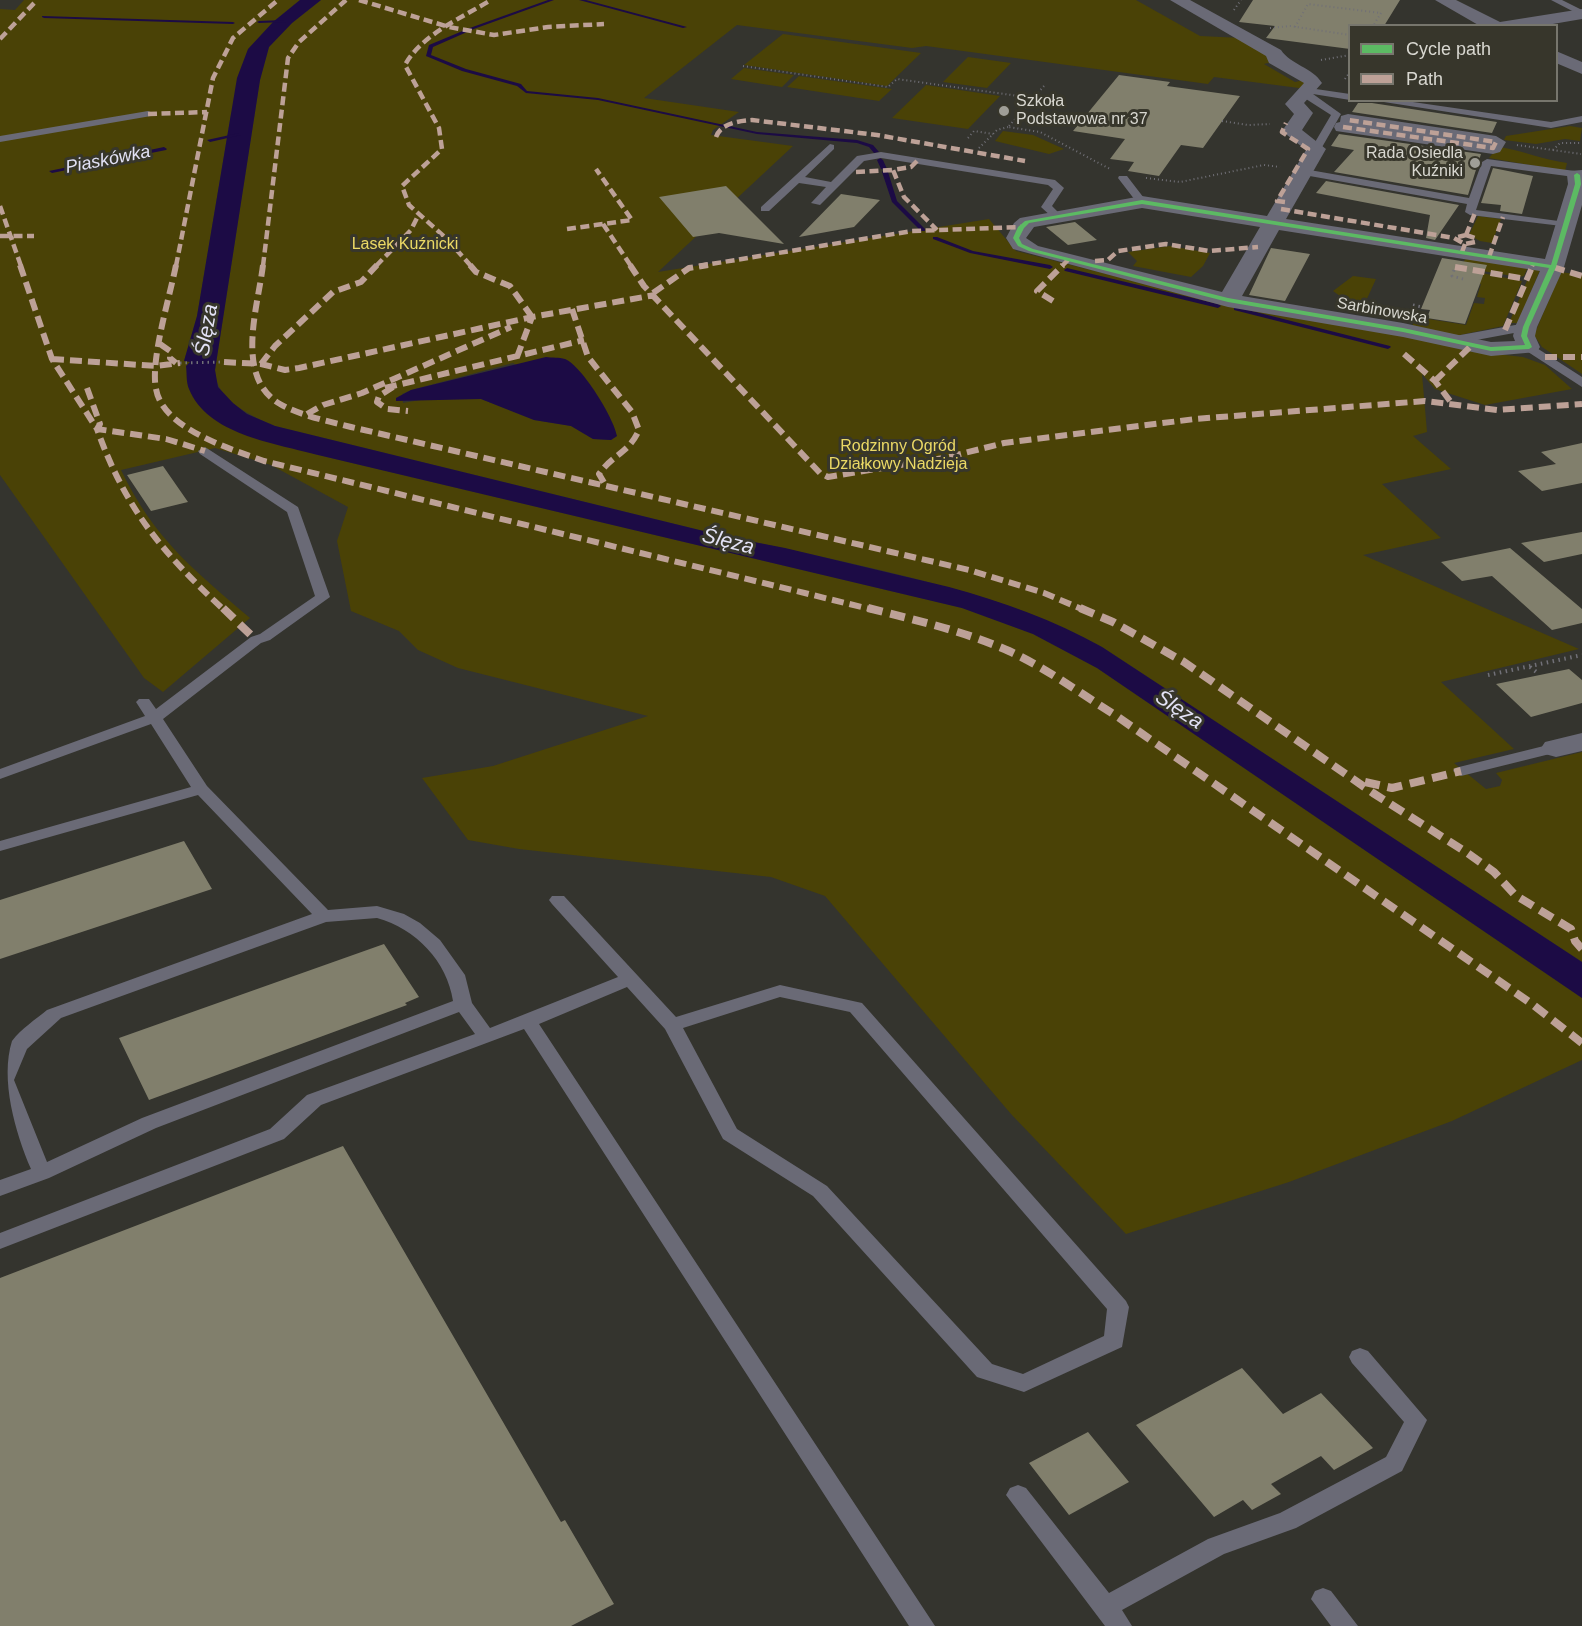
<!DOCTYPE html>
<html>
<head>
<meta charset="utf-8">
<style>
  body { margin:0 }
  #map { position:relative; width:1582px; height:1626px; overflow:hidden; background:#34342e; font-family:Helvetica,sans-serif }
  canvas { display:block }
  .legend { position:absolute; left:1348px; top:24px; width:210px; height:78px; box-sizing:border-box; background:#37362b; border:2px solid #77766d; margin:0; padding:8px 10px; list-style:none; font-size:18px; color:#d8d7d0 }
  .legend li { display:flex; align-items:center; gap:12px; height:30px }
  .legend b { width:30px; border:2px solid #77766d }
</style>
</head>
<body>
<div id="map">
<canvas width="1582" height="1626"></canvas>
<ul class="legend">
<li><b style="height:8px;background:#5cba63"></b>Cycle path</li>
<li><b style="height:8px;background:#bda197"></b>Path</li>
</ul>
</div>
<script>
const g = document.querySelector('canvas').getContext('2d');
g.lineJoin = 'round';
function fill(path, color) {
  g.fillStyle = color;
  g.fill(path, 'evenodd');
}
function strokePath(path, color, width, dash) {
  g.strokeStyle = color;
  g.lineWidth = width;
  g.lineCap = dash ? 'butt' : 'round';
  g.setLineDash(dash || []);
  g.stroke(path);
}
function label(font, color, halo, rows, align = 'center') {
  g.font = font + ' Helvetica,sans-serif';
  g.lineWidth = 6;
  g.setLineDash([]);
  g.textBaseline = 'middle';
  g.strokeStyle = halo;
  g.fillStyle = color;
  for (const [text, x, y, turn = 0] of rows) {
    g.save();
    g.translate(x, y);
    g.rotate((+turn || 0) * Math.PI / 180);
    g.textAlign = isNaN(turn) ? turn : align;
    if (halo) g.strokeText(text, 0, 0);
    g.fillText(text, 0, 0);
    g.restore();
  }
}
fill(new Path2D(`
  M24,0H300L273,22L231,114L197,316L184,361H190L188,387L314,454L962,608L1033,634L1097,668L1582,998V1060L1452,1121L1289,1182L1126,1234L1011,1114L825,896L771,877L519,849L468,840L422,778L493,766L648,716L458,668L418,650L399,631L351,611L337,541L348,507L271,465L215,448L121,470C154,539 194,570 250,618L163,692L144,678L0,475V9L15,10Z
  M321,0H1136L1200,36L1242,38L1269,54L1272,62L1264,64L1295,82L1305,80L1304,87L1299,88L1214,77L1208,84L926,46L912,48L737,25L644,98L739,112L713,130L711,135L793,146L658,272L989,219L1016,251L1232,306L1461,344L1496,354L1523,357L1545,365L1572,389L1485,405L1435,389L1422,374L1427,432L1413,436L1451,469L1382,484L1441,538L1363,555L1579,649L1441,682L1514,749L1454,763L1486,789L1500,786L1502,780L1496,773L1582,752V962L1102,647C1029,607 965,591 884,571C832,559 781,547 728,537L275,426C252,416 215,401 215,370L260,80L269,47L292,23ZM513,363L613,425L617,436L611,440L593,439L571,426L534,420L481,399L431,398L403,403L402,394L411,390Z
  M783,34L921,53L887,86L744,65Z
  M968,57L1011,63L987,88L943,82Z
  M744,68L794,75L782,87L731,79Z
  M799,76L892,89L879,101L787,87Z
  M926,85L1000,96L968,129L892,118Z
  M1570,126L1582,128L1580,141L1565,139L1536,144L1504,140L1506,136Z
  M1003,131L1033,135L1064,149L1049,154L995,141Z
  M1500,147C1524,151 1544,160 1567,163L1565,171L1489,158L1493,153H1498Z
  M1478,216L1501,219L1492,243L1480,241L1469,235Z
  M1170,246L1210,253L1203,266L1191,277L1133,266L1137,261L1128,252Z
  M1466,258L1528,267L1524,276L1519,277L1465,268L1461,266Z
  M1461,269L1522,281L1503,326L1455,336L1412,326L1416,317L1466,325L1474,303L1484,304L1485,298L1477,297L1481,284L1474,283Z
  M1532,269L1540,270L1518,323H1509Z
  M1561,272L1582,275V374L1542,347L1534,335Z
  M1353,276L1376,279L1365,303L1347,301L1333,291Z`), '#4a4206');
fill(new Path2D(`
  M300,0H321L292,23L269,47L260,80L215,370L218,387L233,403L247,414L275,426L728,537L785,548L949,587C1004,602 1053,620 1102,647L1582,962V998L1097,668L1033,634L962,608L314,454C273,443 207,434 189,389C186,382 187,374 186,366L190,362L184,361L197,316L237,78L248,49L273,22Z
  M546,357C552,358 559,357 565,359C582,366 614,418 617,436L611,440L593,439L571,426L534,420L481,399L396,401V398L411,390Z`), '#1c0b45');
fill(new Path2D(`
  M548,0H554L471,30L467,29Z
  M579,0H586L687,27L683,28Z
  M42,16L233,22L235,23L233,24L44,18L42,17Z
  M284,20H286V22L259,23L257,22L259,21Z
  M465,30L467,31V32L433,47L431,55L466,69L521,84L527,91L598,98L757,132L857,140L873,145L879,152L874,153L869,147L857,143L757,134L598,100L526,93L517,86L462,71L426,56L429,45Z
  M239,133L241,134V135L210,142L207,140Z
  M164,147L167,149L166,150L52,173L49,171Z
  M880,158L883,160L887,169L886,170L881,169L877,160Z
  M883,171L888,172L897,201L925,229V231H921L892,202L882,172Z
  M933,237H937L973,251L1050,265L1053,267L1050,269L970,253L933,239Z
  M1067,268L1218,304L1221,306L1218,308L1065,271L1064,270Z
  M1236,307L1390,346L1391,347L1388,349L1234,310V308Z`), '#1c0b45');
fill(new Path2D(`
  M1253,0H1400L1384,26H1350V49L1266,38L1275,26L1239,22Z
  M1119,75L1170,82L1167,86L1240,96L1203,148L1181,145L1159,176L1128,171L1134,162L1110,159L1125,139L1073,131Z
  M1358,103H1372L1497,122L1492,133L1352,112Z
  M1339,134L1481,154L1468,195L1334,172L1354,150L1331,146Z
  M1493,168L1533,176L1522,214L1500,211L1501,205L1481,203Z
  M1326,181L1459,205L1435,240L1426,238L1430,215L1316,193Z
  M726,186L784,244L719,233L693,237L659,197Z
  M841,194L880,200L854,227L799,237Z
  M1075,222L1097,240L1068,245L1046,227Z
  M1271,248L1310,254L1285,301L1249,295Z
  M1442,258L1487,265L1465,324L1427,318L1430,310L1421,309Z
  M1582,443V483L1542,491L1518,471L1556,464L1541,452Z
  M163,466L188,502L151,511L127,475Z
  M1582,532V554L1544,562L1521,543Z
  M1510,548L1582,609V623L1552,630L1492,576L1462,581L1441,562Z
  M1569,669L1582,680V703L1531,717L1496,684Z
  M184,841L212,889L0,959V900Z
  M384,944L419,997L405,1003L407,1005L149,1100L119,1038Z
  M343,1146L561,1522L565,1520L614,1604L571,1626H0V1278Z
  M1242,1368L1283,1414L1321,1393L1373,1448L1334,1470L1321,1456L1271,1484L1281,1494L1252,1510L1243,1500L1214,1517L1136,1425Z
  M1088,1432L1129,1482L1069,1515L1029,1463Z`), '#817f6c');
strokePath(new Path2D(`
  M1234,10L1241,0
  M1295,27L1308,4L1381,13L1373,26
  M1270,28L1290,26L1350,35
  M1321,60L1350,55
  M743,66L888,87L897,79L1033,98
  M1345,79L1350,72
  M1044,86L1008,127L1040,132L1110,169
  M1222,121L1248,125L1270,124
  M968,138L974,131L993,134
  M1517,145L1581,154
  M979,148L997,130L1008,127
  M1553,150L1560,143H1582
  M1146,178L1180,182L1264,165L1280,167`), '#717077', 2, [1, 3]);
strokePath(new Path2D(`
  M1454,270L1452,276L1463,279
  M1413,305L1422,307
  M180,363L224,362`), '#717077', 3, [1.5, 4]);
strokePath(new Path2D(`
  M1530,667L1539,674
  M1488,675L1582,655`), '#717077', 4, [1.5, 4.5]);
fill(new Path2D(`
  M1551,0H1562L1582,10V16Z
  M1309,88L1350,94V100L1313,94L1341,114L1321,149L1316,152L1311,149L1331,115L1306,99L1294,95L1305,93L1306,89Z
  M1371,100H1399L1551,122L1582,116V122L1551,128Z
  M148,111L151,112V116L0,142V136Z
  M830,144L834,145V149L805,177L831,182L857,156L881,152L1055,180L1064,188L1052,206L1062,216L1053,218L1041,207L1053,189L1048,185L881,158L864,161L820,205L811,203L826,187L799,183L769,211H761V207Z
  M1487,159L1582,172V178L1491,166L1476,210L1566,222L1571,225L1570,227L1470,215L1465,212L1467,204L1304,175L1299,172L1304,169L1469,198L1482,162Z
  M1119,176H1127L1147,202L1146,204H1138L1118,178Z
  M1526,323L1532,327L1530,330L1455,344L1449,340L1455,336Z
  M1529,343L1582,377V387L1525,350L1523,347Z
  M205,447L298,507L330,597L270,640L261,643L163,719L207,786L328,910L377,906L404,914L420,923L440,940L465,975L472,1003L490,1028L618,977L552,904L549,900L552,896H564L676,1017L780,985L862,1003L1126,1301L1129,1307L1122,1347L1024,1392L977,1377L813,1196L723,1139L665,1029L627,987L539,1024L935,1626H909L524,1029L321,1105L284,1139L0,1249V1233L270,1129L307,1095L475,1034L459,1012L156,1128L49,1178L0,1196V1180L31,1169C15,1132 0,1079 12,1041C21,1029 36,1019 47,1010L312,914L198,795L0,851V841L191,787L151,724L0,779V769L145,716L136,702L139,699H149L156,709L251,637L260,634L315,596L287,512L200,454L198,451ZM377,918C416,929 447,961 453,1001L142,1118L47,1162L14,1080L27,1049L61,1018L326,922ZM780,997L850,1012L1107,1309L1104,1336L1023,1374L992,1364L827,1186L737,1129L683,1028Z
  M1556,743L1564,748L1562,751L1461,776L1453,771L1455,768Z
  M1360,1348L1368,1351L1427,1420L1402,1471L1296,1528L1224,1554L1122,1610L1132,1626H1105L1006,1495L1010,1488L1018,1485L1026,1488L1109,1593L1208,1539L1280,1513L1386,1457L1404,1422L1352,1363L1349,1357L1352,1351Z
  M1323,1588L1331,1591L1358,1626H1331L1311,1599L1315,1591Z`), '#6a6a76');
fill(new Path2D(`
  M1170,0H1190L1281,50C1291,65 1312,67 1322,83L1304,103L1313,113L1302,130L1326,149L1286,219L1545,259L1568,184L1567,175L1570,171L1582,170V205L1564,267L1537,327L1535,336L1540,347L1537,352L1491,356L1403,337L1228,307L1013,249L1006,238L1014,223L1020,218L1142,196L1267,216L1306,150L1282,131L1294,114L1285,104L1304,83L1269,63L1266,56ZM1142,208L1260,227L1222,292L1038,246L1026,238L1034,227ZM1279,230L1540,271L1515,327L1513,336L1515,341L1491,342L1403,323L1242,296Z
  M1435,0H1456L1500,22L1582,9V19L1541,26H1480Z
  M1556,51L1582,62V74L1556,63Z
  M1348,114L1496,136L1506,142L1500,152L1493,154L1336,131L1334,127L1336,123L1340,122L1341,116Z
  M1582,733V751L1556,757L1545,754L1541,748L1545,742Z`), '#6a6a76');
strokePath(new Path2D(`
  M359,0L449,27L494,35L548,27L604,24
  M0,39L37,0
  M148,114L207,112
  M1343,127L1493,148L1496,142L1348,120
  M716,137C721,123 739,121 752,120L877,135L1025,161
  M917,161L911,167L893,170L904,197L937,230
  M856,172L893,170
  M1285,202L1277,201L1308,149L1282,132L1286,123
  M0,206L21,266
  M1281,209L1454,238
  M603,224L631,266
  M567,229L632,220L596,169
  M1466,235L1475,213
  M1466,235L1475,238V242L1465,244L1454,238Z
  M0,236H34
  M1462,252L1465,244
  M1489,257L1503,217
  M1095,261L1108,260L1118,251L1166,244L1209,251L1258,247
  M176,266L213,78L233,38L278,0
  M263,266L288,58L299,42L346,0
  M376,266L411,230L419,214
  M471,266L447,239L409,205L402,186L442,149L439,128L405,65C421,35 463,17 491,0
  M699,266L912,231L1021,227
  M1062,266L1068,260
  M1532,266L1533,264`), '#bda197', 4.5, [9, 4.5]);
strokePath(new Path2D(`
  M20,265L52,359L97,429L166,439L205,451
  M176,265C170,296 150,360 156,389C163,429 231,449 264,461L874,610
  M263,265C258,307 234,377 280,404C301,416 328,421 351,427L969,570L1044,593L1084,610
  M470,265L476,272L510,286L532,317
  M630,265L644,286L820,473L828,477L949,457L1004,443L1195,419L1425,401L1497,410L1582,404
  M1455,267L1526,279
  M1553,267L1582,276
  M653,293L689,268L708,265
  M1053,301L1037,291L1063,265
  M572,309L588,357L632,412L639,430C629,453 613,454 599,474L606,486
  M1505,330L1533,265
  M160,344L170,351V358L176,363
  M1404,354L1435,381L1453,405
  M517,357L532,317
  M1545,357H1582
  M52,359L156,366L180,363
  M224,362L261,364L285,370L299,368L532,317L655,295
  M261,364L275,346L333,292L361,282L377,265
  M1435,381L1473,344
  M393,387L379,396L377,402L387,409L408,411
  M87,388L100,424L97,429C126,510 162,552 224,610
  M385,388L584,340
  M307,414L323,405L362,393L511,327`), '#bda197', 6, [12, 6]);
strokePath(new Path2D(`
  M223,608L256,640
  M868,608C915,620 964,631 1009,651C1046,668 1080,693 1115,715L1532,1004L1582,1043
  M1080,608L1113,622L1184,662L1373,793L1466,852L1494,872L1515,895L1571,929L1575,941L1582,949
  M1365,782L1392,788L1461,771`), '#bda197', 8, [15, 8]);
fill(new Path2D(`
  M1577,173L1580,175L1581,184L1556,267L1529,327L1527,336L1532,347L1529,349L1491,351L1403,332L1228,302L1029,251L1018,246L1013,238L1018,227L1025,221L1142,200L1551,265L1575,184L1574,175ZM1142,204L1549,268L1523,327L1521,336L1525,345L1491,347L1403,328L1228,298L1033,249L1022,244L1019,238L1024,228L1029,223Z`), '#5cba63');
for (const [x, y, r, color] of [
  [1004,111,6,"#9f9e97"],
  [1475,163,6,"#9f9e97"]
]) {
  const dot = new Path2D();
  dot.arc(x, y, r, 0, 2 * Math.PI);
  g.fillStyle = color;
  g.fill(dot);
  strokePath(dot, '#37362b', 2);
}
label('16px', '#d8d7d0', '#37362b', [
  ["Szkoła",1016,102],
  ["Podstawowa nr 37",1016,120],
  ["Rada Osiedla",1463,154,"right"],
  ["Kuźniki",1463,172,"right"]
], 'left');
label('16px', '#ebd965', '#37362b', [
  ["Lasek Kuźnicki",405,245],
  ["Rodzinny Ogród",898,447],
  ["Działkowy Nadzieja",898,465]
]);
label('16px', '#d8d7d0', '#37362b', [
  ["Sarbinowska",1382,311,10]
]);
label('italic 18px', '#e3e2f6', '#37362b', [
  ["Piaskówka",108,160,-11]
]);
label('italic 21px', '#e3e2f6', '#37362b', [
  ["Ślęza",207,330,-80],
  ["Ślęza",728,542,14],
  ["Ślęza",1179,710,34]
]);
</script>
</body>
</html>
